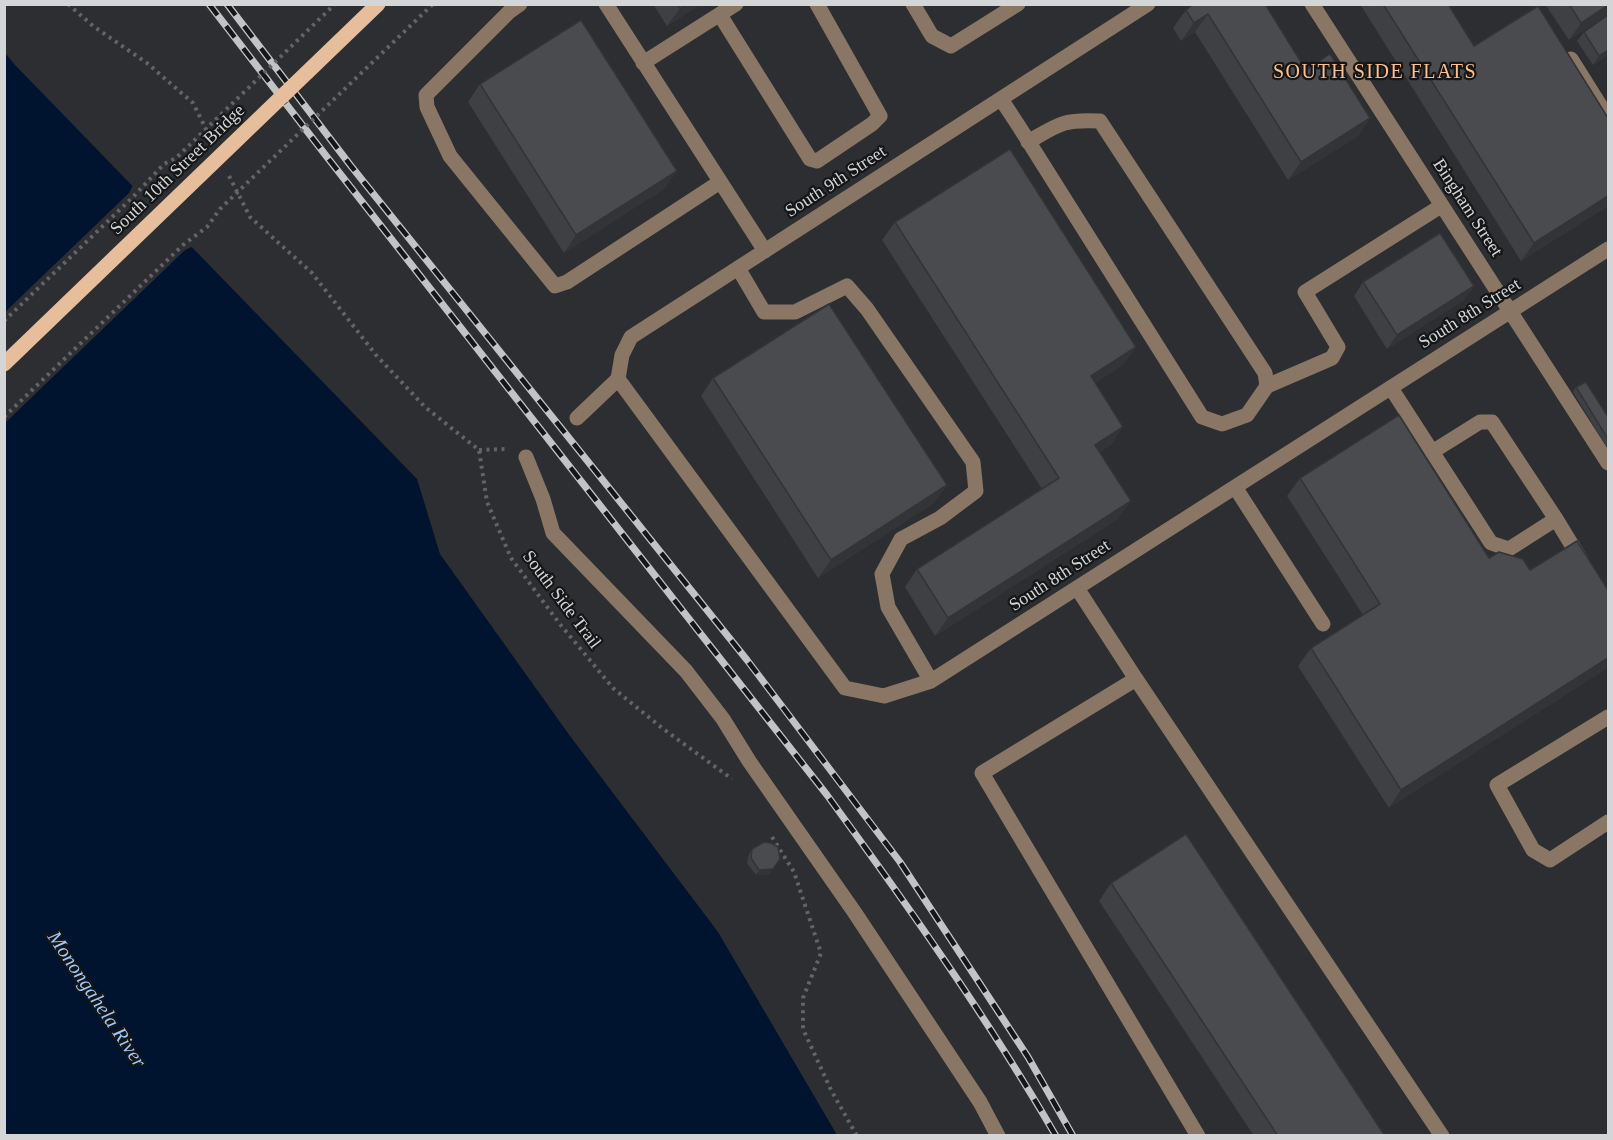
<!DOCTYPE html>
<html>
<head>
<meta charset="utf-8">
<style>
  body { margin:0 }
  #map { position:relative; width:1613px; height:1140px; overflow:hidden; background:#2c2e31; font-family:"Times New Roman",serif }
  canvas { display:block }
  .frame { position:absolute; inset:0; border:6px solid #d3d5d6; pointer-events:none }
</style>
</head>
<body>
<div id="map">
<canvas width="1613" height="1140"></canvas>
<div class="frame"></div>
</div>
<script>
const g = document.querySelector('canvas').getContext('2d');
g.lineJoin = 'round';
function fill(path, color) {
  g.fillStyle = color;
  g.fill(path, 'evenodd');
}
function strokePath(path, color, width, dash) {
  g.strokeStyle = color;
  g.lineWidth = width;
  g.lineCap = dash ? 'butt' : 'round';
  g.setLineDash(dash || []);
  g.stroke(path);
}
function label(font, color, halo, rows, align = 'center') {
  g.font = font + ' "Times New Roman",serif';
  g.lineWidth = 4.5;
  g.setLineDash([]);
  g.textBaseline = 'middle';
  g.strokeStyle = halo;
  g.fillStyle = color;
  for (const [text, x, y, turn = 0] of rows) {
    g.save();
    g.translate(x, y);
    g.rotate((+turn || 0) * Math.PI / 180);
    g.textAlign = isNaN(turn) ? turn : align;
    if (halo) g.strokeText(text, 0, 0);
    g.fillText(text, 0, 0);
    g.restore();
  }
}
fill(new Path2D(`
  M4,52L16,66L417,479L440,554L570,736L718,932L837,1135H5Z`), '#00142f');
fill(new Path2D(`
  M134,183L194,246L185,250L5,423V312L129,193Z`), '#2c2e31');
strokePath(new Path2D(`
  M68,4L93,26L147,63L193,103L210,137
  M229,176L250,217L312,273L376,355L425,407L479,450L487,502L511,558L559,623L613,688L662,728L732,779
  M479,450L505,449
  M772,837L794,872L821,953L803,998V1029L831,1090L857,1136`), '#626467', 4, [3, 4.5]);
strokePath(new Path2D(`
  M520,4L510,11L426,95L427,107L450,156L555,286L567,282L720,182
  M606,4L765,251
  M913,4L932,36L951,46L1018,4
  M1312,4L1608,463
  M720,15L810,159L817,161L872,124L880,116L817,4
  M1571,59L1608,118
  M643,63L736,4
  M1001,99L1020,128L1202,417L1222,424L1247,415L1267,386L1265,373L1100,121C1063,119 1059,124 1028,142
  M738,268L764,312H795L847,286L867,309L973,462L976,491L940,518L901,539L882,574L888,607L931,681
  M618,379L845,688L884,696L931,681L1608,249
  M1267,386L1332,358L1338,347L1305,292L1441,206
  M1391,388L1491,543L1509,549L1556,519L1492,422H1480L1432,452
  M577,418L618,379L622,355L631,337L1148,4
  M526,457L543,499L553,533L686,671L723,719L749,761L855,913L980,1102L998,1136
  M1235,487L1323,624
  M1556,519L1581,560
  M1077,588L1136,679L982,773L1198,1136
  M1136,679L1442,1136
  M1608,717L1497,785L1533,850L1550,860L1608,822`), '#8a7665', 15);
const rail = new Path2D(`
  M209,4L327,157L827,795C908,906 987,1017 1056,1136
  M227,4L351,166L747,660L900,862L1028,1057L1073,1136`);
strokePath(rail, '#c1c3c5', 7);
strokePath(rail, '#151617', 4.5, [14]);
strokePath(new Path2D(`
  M4,321L132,198L164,164L176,158L335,4
  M4,417L183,245L207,227L220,209L433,4`), '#626467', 4, [3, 4.5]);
strokePath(new Path2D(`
  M4,364L378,4`), '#e6be9b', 15);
fill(new Path2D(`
  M653,4H701L667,26Z
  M1194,4L1306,70L1370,118L1358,136L1288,180L1195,32L1181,41L1173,28L1186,10Z
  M1360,4H1448L1474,46L1608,118V206L1521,261Z
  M1545,4H1608V14L1569,40Z
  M1584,32L1608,55L1593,65L1577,41Z
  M480,84L677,171L664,189L564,253L468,102Z
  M895,222L1136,347L1123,365L1095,383L1111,445L1099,452L1118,519L935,636L905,587L917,569L1042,489L882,240Z
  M1363,282L1474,286L1464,300L1387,349L1354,296Z
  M713,378L947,485L934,503L818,578L701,396Z
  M1576,387L1608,417V449L1573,392Z
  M1300,478L1489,558L1530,570L1577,541L1389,808L1298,666L1311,648L1363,615L1287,496Z
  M752,849L770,874L756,875L747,863L749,854Z
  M1111,883L1385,1136H1254L1099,901Z`), '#3f4043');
fill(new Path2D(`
  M685,4H701L667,26L680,8Z
  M1608,5V14L1569,40L1581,23Z
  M1208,14L1195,32L1181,41L1194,23Z
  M1608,50V55L1593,65L1599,56Z
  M1370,118L1358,136L1288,180L1301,162Z
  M677,171L664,189L564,253L576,235Z
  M1608,196V206L1521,261L1534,243Z
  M1474,286L1464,300L1387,349L1397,335Z
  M1136,347L1123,365L1078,394L1091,376Z
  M1123,427L1111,445L1082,463L1095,445Z
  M947,485L934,503L818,578L831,560Z
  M1131,501L1118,519L935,636L948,618Z
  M1608,658V668L1389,808L1401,790Z
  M773,869L770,874L756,875L759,870Z`), '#333437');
const building = new Path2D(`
  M677,4H685L680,8Z
  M1194,4H1265L1306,70L1330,54L1370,118L1301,162L1208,14L1194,23L1186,10Z
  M1383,4H1448L1474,46L1538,6L1608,118V196L1534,243Z
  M1569,4H1608V5L1581,23Z
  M1608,15V50L1599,56L1584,32Z
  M581,20L677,171L576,235L480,84Z
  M1010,149L1136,347L1091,376L1123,427L1095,445L1131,501L948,618L917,569L1059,478L895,222Z
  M1440,233L1474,286L1397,335L1363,282Z
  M829,304L947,485L831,560L713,378Z
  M1586,382L1608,417V439L1576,387Z
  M1399,415L1489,558L1499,552L1523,559L1530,570L1577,541L1608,590V658L1401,790L1311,648L1380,604L1300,478Z
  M1186,834L1385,1136H1278L1111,883Z
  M764,842L771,843L778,847L780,859L773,869L759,870L751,858L752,849Z`);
fill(building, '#494b4e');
strokePath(building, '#333437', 1.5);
label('18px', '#d3d5d6', '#151617', [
  ["South 10th Street Bridge",178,170,-44],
  ["South 9th Street",836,182,-33],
  ["Bingham Street",1467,208,57],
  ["South 8th Street",1470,314,-32],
  ["South 8th Street",1060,576,-33],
  ["South Side Trail",561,600,53]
]);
g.letterSpacing = '1.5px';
label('20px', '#fec08a', '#151617', [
  ["SOUTH SIDE FLATS",1375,73]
]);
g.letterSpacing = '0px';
label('italic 20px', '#9ec8fc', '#151617', [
  ["Monongahela River",96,1000,56]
]);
</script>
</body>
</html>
